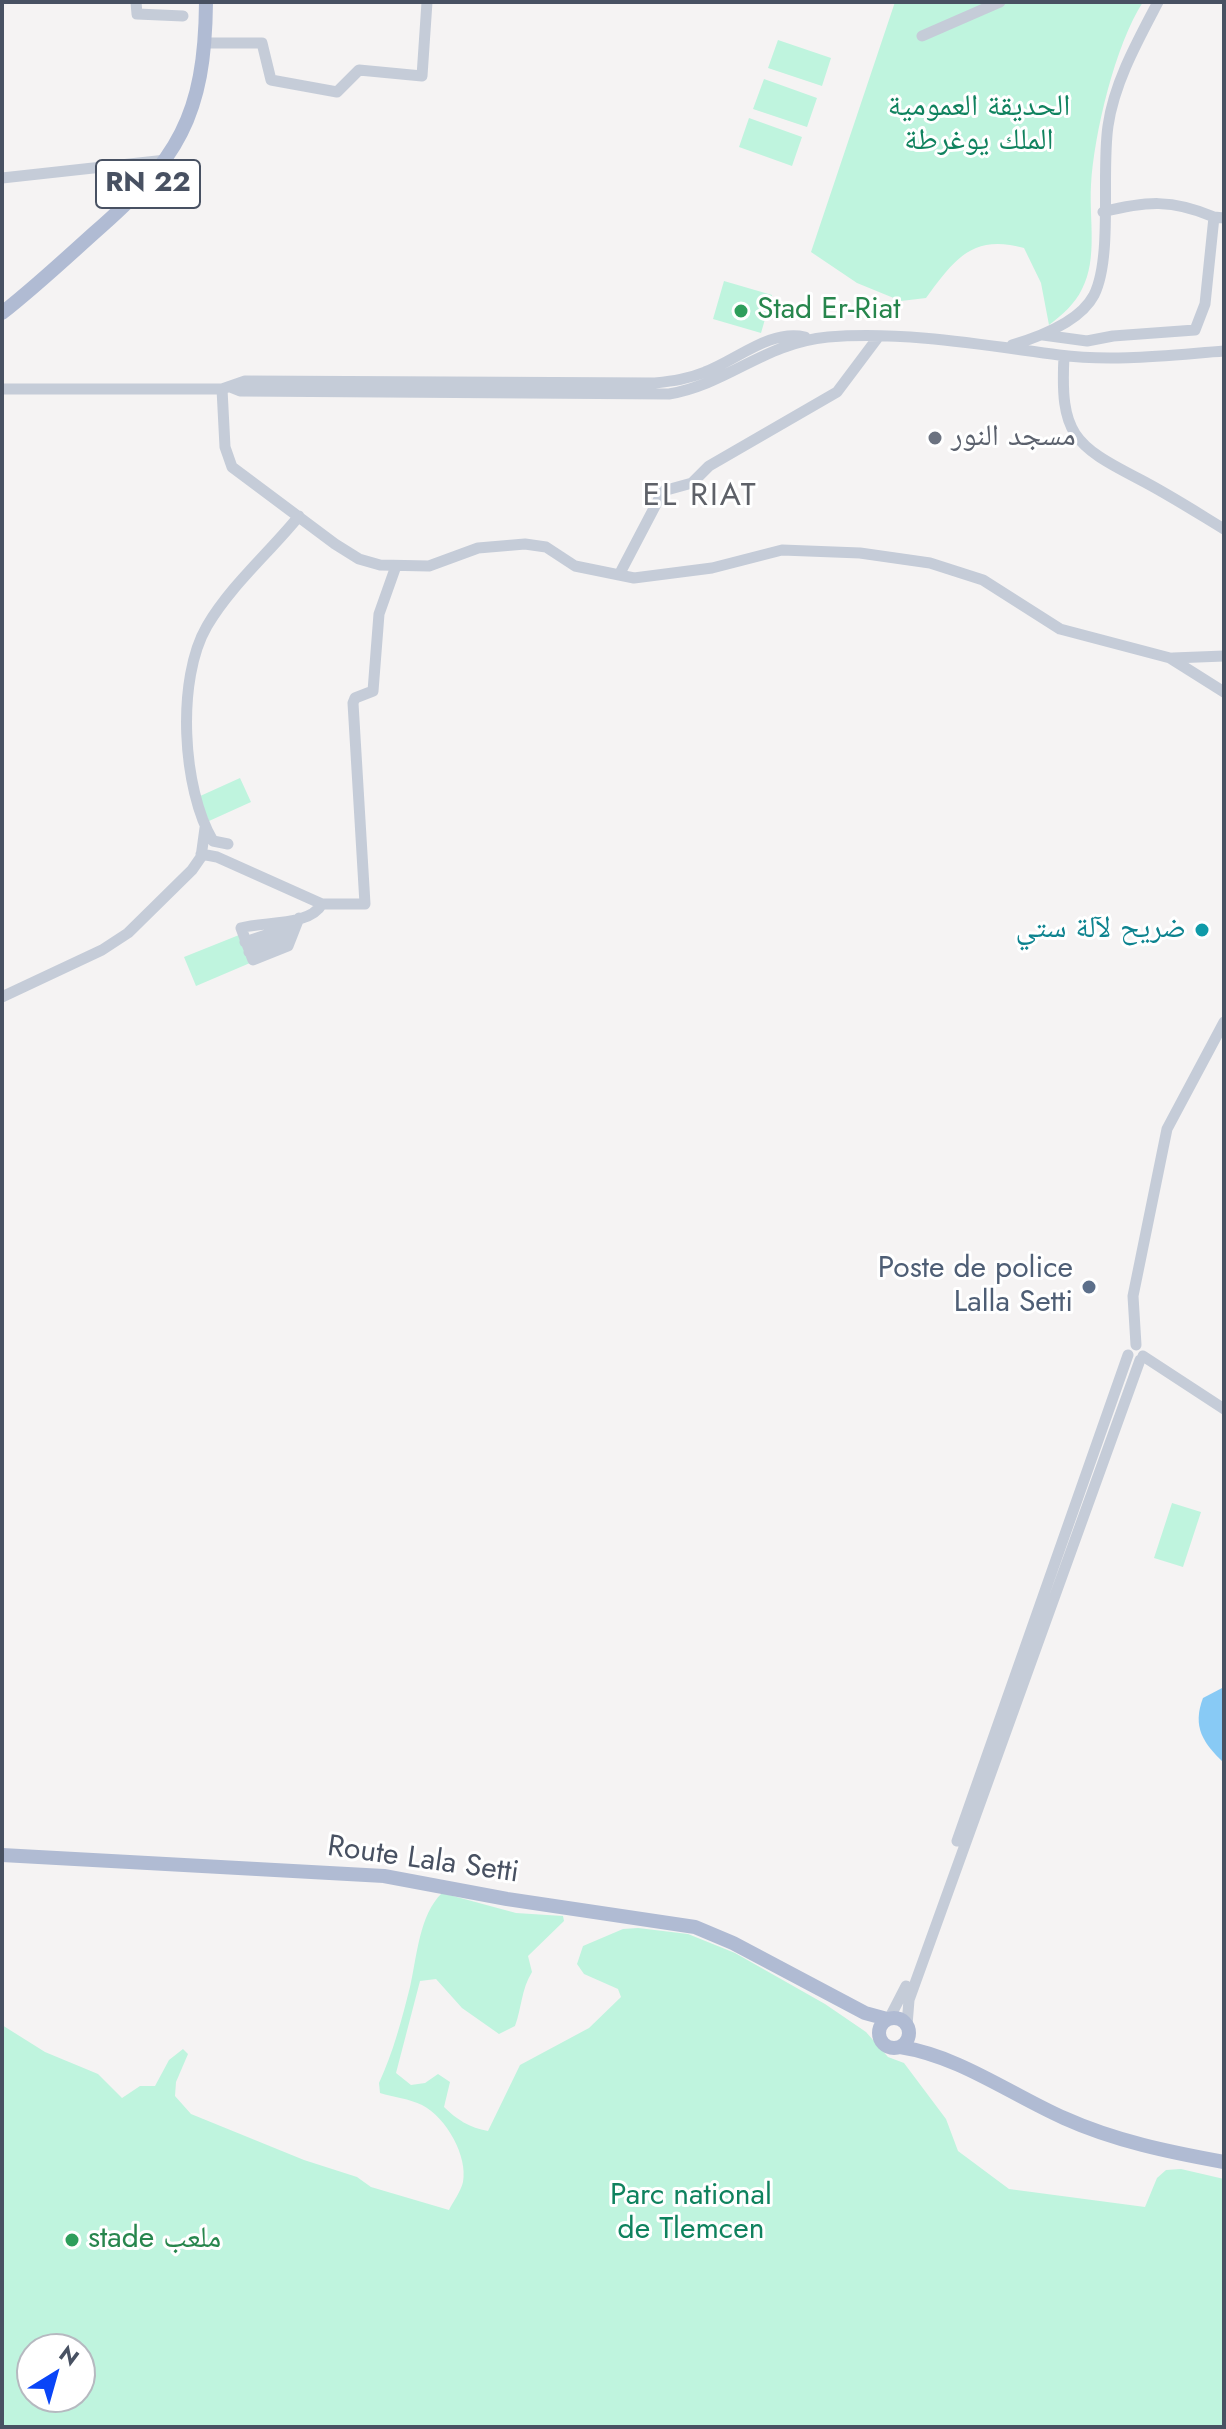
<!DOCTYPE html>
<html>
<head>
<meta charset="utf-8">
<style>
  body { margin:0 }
  #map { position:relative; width:1226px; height:2429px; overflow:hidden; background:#f5f3f3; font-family:Jost,sans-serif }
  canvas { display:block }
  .frame { position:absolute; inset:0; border:4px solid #485162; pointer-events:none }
  .north { position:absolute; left:16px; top:2333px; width:80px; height:80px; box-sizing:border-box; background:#fff; border:2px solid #b6b9c0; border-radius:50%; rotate:37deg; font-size:22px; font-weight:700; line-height:32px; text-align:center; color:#485162 }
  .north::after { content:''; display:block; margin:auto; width:28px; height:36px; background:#0a45f7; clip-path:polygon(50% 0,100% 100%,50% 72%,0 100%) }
</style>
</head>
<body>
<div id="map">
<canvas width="1226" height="2429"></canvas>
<div class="frame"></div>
<div class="north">N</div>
</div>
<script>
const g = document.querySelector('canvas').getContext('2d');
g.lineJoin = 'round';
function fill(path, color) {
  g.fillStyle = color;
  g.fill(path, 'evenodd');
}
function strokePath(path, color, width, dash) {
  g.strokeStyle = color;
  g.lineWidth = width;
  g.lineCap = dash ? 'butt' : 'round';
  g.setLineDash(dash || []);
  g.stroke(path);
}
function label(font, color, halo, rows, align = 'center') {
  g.font = font + ' Jost,"Noto Naskh Arabic",sans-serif';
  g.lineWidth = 6;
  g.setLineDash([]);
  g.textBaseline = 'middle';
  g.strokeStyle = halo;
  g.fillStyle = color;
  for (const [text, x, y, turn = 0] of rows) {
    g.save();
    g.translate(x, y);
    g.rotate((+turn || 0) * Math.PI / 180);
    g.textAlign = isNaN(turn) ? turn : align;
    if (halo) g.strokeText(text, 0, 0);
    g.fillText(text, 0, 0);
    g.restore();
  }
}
fill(new Path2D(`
  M895,2H1143C1115,45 1094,134 1091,185C1089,218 1098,259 1082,289C1075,304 1062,315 1049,325L1041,283L1024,248C972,234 955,259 926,298L901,301L857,283L811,252Z
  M778,40L831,58L822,86L768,68Z
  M764,79L817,98L807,127L753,109Z
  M749,118L802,137L792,166L739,147Z
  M724,281L772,295L761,333L713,319Z
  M240,778L251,802L209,821L198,797Z
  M239,935L250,963L196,986L184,957Z
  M1172,1503L1201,1512L1183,1567L1154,1558Z
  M442,1893L516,1913L563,1916L564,1921L528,1956L532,1972C521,1990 522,2007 515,2026L499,2034L462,2008L436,1979L420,1981L396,2073L411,2085L425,2083L438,2074L450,2082L444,2107C456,2119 470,2128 488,2131L520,2065L589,2028L621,1997L618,1989L584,1974L577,1964L583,1946L623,1929L638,1928L688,1934L735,1953L825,2004L866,2032L888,2057L904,2063L946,2119L958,2151L1009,2189L1145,2207L1157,2178L1166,2170L1181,2169L1224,2179V2427H2V2025L45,2052L98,2074L122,2098L140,2086H155L169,2060L183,2049L188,2054L176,2082L175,2096L191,2114L304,2160L357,2177L371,2187L449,2210C453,2202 461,2191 463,2182C468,2157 447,2118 422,2105C410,2099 393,2097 380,2093L379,2083C393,2053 402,2019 410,1987C417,1957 419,1915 442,1893ZM32,2349H80V2397H32Z`), '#bff4de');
fill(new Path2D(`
  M1224,1687V1763C1203,1743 1192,1727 1203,1698Z`), '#88caf5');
strokePath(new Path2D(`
  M136,2L137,14L183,16
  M922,36L1000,2
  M205,43H262L271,80L337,92L359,70L422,76L427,2
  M2,178L166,160
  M1103,212C1146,201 1172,199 1214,217
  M1043,335L1087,341L1113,336L1195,330L1205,304L1214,217L1224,218
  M1012,345C1039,337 1080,322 1094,295C1113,257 1101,172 1108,126C1114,83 1138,40 1158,2
  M1064,356C1060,434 1073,445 1139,479C1168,494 1196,512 1224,529
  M230,387L240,391L669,394C728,384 764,343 828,337C906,331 983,345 1059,355C1113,362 1170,355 1224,351
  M2,389H222L245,381L655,383C673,381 688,379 705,372C737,360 770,329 805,337
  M222,389L225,447L232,467L335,544L359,559L380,565L429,566L478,548L525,544L546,547L575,566L634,578L712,568L782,550L860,553L930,563L983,580L1060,629L1170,658L1224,692
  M619,575L663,491L692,483L709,466L837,392L879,336
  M1173,658L1224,656
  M228,844L213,841C182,789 176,679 207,626C231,585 270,552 299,516
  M201,854L217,857L322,904H365L353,703L355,698L373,691L379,614L396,566
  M299,918L288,946L253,960L241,928C263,921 309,927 322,904
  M245,942L296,925
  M249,952L292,936
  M2,997L102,950L128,933L192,870L201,857L205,828
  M1136,1345L1133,1296L1167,1129L1224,1022
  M1143,1356L1224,1409
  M957,1841L1128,1355
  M889,2019L906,1986
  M907,2025L909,2000L1140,1360`), '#c5ccd8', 11);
strokePath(new Path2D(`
  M2,313C34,288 64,260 94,233C178,160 205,116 206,2
  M2,1855L384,1876L507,1899L695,1927L733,1943L865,2013L887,2019
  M879 2033a15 15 0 1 1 30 0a15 15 0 1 1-30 0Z
  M900,2047C959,2056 1010,2094 1064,2118C1115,2141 1169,2152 1224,2162`), '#b0bbd3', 14);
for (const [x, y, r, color] of [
  [741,311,8,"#2e9e5b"],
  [935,438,8,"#6b7280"],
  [1202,930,8,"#0f9aa8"],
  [1089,1287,8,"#5c6f8a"],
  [72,2240,8,"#2e9e5b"]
]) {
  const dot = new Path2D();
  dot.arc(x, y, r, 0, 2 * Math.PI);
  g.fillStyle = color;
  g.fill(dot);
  strokePath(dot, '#fff', 3);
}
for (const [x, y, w] of [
  [148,184,104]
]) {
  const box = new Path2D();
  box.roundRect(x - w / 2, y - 24, w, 48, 6);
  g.fillStyle = '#fff';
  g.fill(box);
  strokePath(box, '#485162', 2);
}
label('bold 28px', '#485162', null, [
  ["RN 22",148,184]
]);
label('30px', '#0f825e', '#fff', [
  ["الحديقة العمومية",979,108],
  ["الملك يوغرطة",979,142],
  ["Parc national",691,2197],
  ["de Tlemcen",691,2231]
]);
label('30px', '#27864d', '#fff', [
  ["Stad Er-Riat",757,311],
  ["stade ملعب",88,2240]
], 'left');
label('30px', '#5b616d', '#fff', [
  ["مسجد النور",951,438]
], 'left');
label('30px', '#0d838f', '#fff', [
  ["ضريح لآلة ستي",1186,930]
], 'right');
label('30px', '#4e5e75', '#fff', [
  ["Poste de police",1073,1270],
  ["Lalla Setti",1073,1304]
], 'right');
label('30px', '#485162', '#fff', [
  ["Route Lala Setti",423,1861,8]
]);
g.letterSpacing = '2px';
label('32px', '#5e6168', '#fff', [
  ["EL RIAT",700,497]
]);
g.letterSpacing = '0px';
</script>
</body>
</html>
